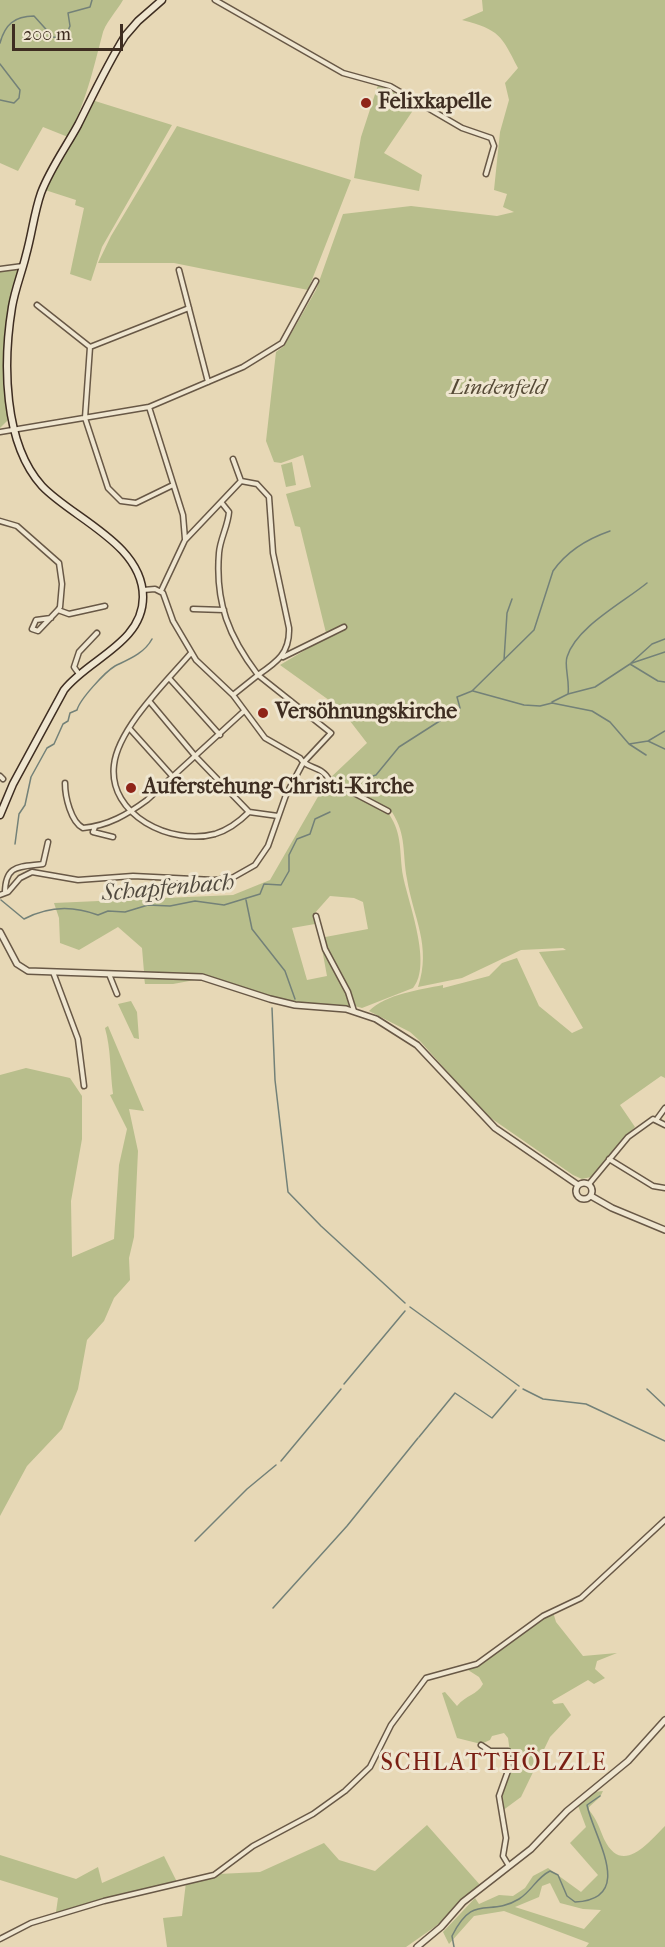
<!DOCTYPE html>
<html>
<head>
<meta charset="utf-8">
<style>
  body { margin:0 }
  #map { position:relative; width:665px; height:1947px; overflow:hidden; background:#e7d8b6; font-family:"IM FELL French Canon",serif }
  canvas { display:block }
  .scale { position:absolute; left:12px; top:24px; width:111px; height:27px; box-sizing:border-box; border:3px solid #3e2d21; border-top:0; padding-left:8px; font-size:18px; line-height:21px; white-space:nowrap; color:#3e2d21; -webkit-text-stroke:4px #efe6d0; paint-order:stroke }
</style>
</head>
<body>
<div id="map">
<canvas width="665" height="1947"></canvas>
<div class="scale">200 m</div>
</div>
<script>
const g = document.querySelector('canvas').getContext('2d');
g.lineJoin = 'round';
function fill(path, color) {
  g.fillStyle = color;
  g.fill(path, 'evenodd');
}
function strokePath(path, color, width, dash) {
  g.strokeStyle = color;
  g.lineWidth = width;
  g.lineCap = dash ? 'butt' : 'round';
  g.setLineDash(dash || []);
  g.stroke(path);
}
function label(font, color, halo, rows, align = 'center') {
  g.font = font + ' "IM FELL French Canon",serif';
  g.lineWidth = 6;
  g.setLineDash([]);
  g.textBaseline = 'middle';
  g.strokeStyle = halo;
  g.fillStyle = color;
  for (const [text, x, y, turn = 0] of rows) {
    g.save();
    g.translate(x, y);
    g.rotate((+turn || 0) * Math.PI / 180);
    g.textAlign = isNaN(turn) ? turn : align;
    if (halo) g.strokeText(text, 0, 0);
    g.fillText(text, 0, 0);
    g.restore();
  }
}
fill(new Path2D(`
  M0,0H123C117,11 104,24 102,36C92,74 86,101 68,137L43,127L18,171L0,163Z
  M482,0H665V1078L661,1076L620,1105L635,1127L591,1177L582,1179L573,1175L485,1114L420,1041L410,1032L369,1011C386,994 419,990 443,985V988L489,976L502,963L517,958L539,1006L572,1033L583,1028L539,952L566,950L563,948L521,950L462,978L418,987C432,946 413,917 407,879C402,852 407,836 392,812L389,814C403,835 399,853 403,876C408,902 433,965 413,988L362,1008L351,1005L349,1008L294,1002L268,997L206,976L144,972L142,948L118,927L79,950L60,943L59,918L54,903L233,895L270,880L327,781L367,743L340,708L280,665L327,637L300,527L295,526L286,494L311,487L303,455L281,463L274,462L266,441L276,352L284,346L316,290L343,214L411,206L497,216L514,212L503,207L507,194L494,190L500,132L509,100L505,83L518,68C501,35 500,30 462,20L483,11ZM330,896L354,898L363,902L368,929L320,938L327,976L307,980L292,928L315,924L314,914Z
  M378,85L418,103L384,153L422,175L419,191L354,178L361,137Z
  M95,101L172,125L102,247L91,281L70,274L84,208L75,205L76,200L45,190L53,170L91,102Z
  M177,126L351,180L308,290L174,263H98L111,236Z
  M19,267L6,364L8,420L0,428V269Z
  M292,462L296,485L286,487L281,465Z
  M144,976L200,979L173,984H145Z
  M131,1001L137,1012L139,1039L134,1038L118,1004Z
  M108,1026L144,1111L129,1109L138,1151L134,1237L129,1258L130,1280L114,1298L104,1321L87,1340L78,1389L62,1429L27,1466L0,1516V1075L26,1068L70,1078L82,1096V1139L71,1201L72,1257L114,1239L119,1165L127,1129L110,1095L113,1094C110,1071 111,1049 105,1028Z
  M553,1612L556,1622L583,1656L617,1653L597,1661L595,1669L605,1678L594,1684L588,1680L552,1701L554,1704L563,1703L571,1715L550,1737L521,1797L502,1811L500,1791L510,1770L511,1760L508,1738L504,1733L492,1736L490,1740L481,1744L457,1738L442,1693L445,1692L457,1706C466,1695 477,1695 483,1684L479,1677L468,1670Z
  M603,1791L600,1797L589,1807V1810C596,1818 600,1829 604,1839C622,1876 647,1844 665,1826V1947H586L589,1943L504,1911L474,1916L449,1944L443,1932L475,1898L479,1904L499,1895L513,1896L525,1888L533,1876L548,1868L581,1892L598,1875L570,1843L586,1827L577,1803L593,1792ZM550,1883L560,1903L583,1909L601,1910L584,1929L515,1907L539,1897L542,1886Z
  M427,1825L481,1886L436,1926L406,1947H167L163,1918L182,1916L186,1882L218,1874L260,1872L324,1843L339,1860L375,1871Z
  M0,1855L76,1879L98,1867L102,1883L164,1856L177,1882L66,1912H56L58,1898L0,1880Z`), '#b8be8c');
strokePath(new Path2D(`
  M0,43C5,25 14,16 34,16L53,37L65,38L70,26L68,13L90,7L92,0
  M0,64L20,90L19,98L14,103L0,100
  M504,660L507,613L512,599
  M631,663L652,644L665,639
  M632,663L665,652
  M473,691L524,705L540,706L552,703L592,711L610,722L629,744L646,755
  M568,694C570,681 564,666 567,657C576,627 624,602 647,583
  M552,702L568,694L595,687L630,664L658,681L665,682
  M648,741L665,731
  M629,744L648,741L665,749
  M350,783L376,775L399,747L460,708L457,697L472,691L534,630L553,571C567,551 587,539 610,531
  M15,844L19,814L25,805L31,777L47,748L54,744L63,724L68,721L70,713L77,710C80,699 105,672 115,666C127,660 144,654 152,639
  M1,900L24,919C48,906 72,905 98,915L108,911L125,912L148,905L170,906L195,901L224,905L260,894L264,884L281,885L289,871V855L297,839L310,834L315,819L330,812
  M246,900L252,929L285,971L295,999
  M272,1008L275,1080L288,1192L321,1226L405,1303
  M410,1307L519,1386
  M344,1384L405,1311
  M523,1389L543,1399L586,1404L665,1441
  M647,1389L665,1406
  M419,1437L455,1393L492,1418L516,1390
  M281,1461L341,1389
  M195,1541L247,1489L276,1465
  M273,1608L347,1526L418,1438
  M454,1947L452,1936C474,1892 488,1918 519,1899C532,1891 536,1878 550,1871L558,1875L567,1896L575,1902C637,1899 593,1836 587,1805L600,1796`), '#738178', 1.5);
const minor = new Path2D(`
  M215,0L343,73L390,86L462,128L491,138L494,146L486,174
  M0,269L23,266
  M179,270L208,382
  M37,305L90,347
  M149,407L183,515L185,539
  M0,432L149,407L243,367L282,343L316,281
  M241,481L257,484L269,497L273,553L289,628C290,653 277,662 258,675L331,733L303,763
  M173,485L136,503L121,501L108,488L85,418L90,347L189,308
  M221,502L229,512C228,526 220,539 219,553C215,603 229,637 258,675L233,695
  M0,521L17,526L59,563L62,584L60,607L58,610L38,631L32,629L36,620L51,618
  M143,590L155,589L163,593L173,621L196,660L233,695L265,738L300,758C306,769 323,766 329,780L388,811
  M161,591L185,540L241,481L233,459
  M193,609L224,610
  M58,610L69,614L105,606
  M191,653C167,681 118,728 114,765C108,815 171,846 215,834C228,830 239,822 249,812L278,816
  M283,657L344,627
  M79,674L74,667L79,652L97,633
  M169,678L220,735
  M150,702L196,757L249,812
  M130,729L173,777
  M0,776L3,779
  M65,783C65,797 71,822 83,828C108,826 128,814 147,800L243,712
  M95,827L93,832L113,837
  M5,893C5,864 20,867 43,864L48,842
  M0,895L8,892L20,878L32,872L78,880L133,876L214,880L232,878L255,865L268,846L286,795L303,763
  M316,916L325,949L348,992L354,1011
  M53,972L78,1039L84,1086
  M109,974L117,994
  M657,1119L665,1108
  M609,1159L653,1186L665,1188
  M589,1184L628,1137L653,1119L665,1125
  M481,1745L490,1751H508L509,1768L499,1796L506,1838L503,1856L509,1866
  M0,1939L31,1923L104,1901L214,1875L253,1846L313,1814L345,1791L370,1767L391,1725L426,1678L477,1664L543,1616L581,1598L665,1520`);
const tertiary = new Path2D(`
  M0,932L17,964L28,971L202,977L270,999L295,1005L346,1009L376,1019L417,1045L495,1128L578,1185
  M576 1191a8 8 0 1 1 16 0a8 8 0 1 1-16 0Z
  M591,1196L612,1208L665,1230
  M417,1947L441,1927L463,1902L531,1849L567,1811L628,1761L665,1720`);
const secondary = new Path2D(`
  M0,815L13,784L64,690C88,659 143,643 143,597C143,544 72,518 42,486C3,443 3,362 12,307C15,289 22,272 26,255C32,234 34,213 41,193C50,169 66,147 78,125C93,95 107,65 125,36L138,21L162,0`);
strokePath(minor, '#685846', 7);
strokePath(tertiary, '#685846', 8);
strokePath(secondary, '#3e2d21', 9);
strokePath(minor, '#efe6d0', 4);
strokePath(tertiary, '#efe6d0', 5);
strokePath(secondary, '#efe6d0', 6);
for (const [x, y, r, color] of [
  [366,103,6,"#8f2418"],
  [263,713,6,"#8f2418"],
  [131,788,6,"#8f2418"]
]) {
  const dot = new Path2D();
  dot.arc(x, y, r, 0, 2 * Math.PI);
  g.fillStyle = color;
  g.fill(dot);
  strokePath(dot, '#efe6d0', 2);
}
label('bold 22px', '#3e2d21', '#efe6d0', [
  ["Felixkapelle",378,103],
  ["Versöhnungskirche",275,713],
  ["Auferstehung-Christi-Kirche",143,788]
], 'left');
label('italic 22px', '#564a36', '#efe6d0', [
  ["Lindenfeld",498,389]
]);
label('italic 24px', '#50493e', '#efe6d0', [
  ["Schapfenbach",168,889,-5]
]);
g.letterSpacing = '1.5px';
label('24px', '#7a1f14', '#efe6d0', [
  ["SCHLATTHÖLZLE",494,1764]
]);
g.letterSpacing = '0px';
</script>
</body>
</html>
